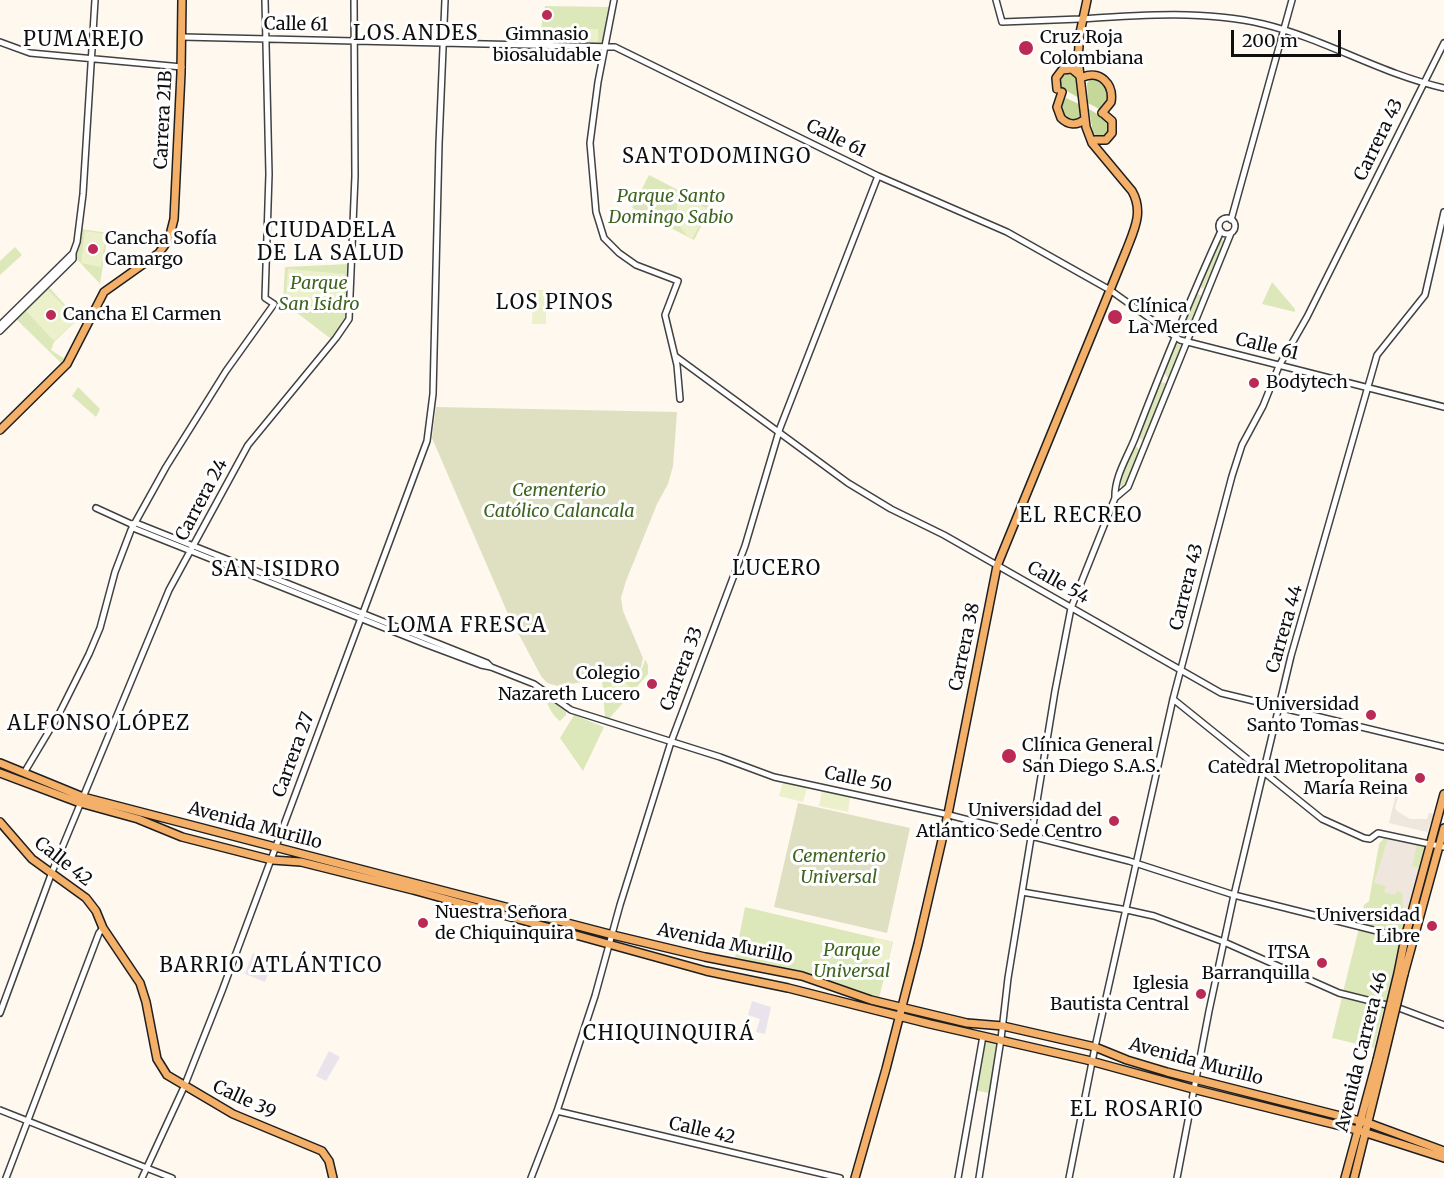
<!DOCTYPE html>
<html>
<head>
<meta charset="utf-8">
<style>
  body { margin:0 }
  #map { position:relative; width:1444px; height:1178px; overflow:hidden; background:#fff8ef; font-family:Merriweather,serif }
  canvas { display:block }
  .scale { position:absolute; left:1231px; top:30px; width:110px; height:27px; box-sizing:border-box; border:3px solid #0e0e0e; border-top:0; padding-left:8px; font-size:18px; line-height:21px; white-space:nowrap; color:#0e0e0e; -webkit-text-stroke:4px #fff; paint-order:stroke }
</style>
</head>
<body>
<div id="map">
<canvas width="1444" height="1178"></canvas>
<div class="scale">200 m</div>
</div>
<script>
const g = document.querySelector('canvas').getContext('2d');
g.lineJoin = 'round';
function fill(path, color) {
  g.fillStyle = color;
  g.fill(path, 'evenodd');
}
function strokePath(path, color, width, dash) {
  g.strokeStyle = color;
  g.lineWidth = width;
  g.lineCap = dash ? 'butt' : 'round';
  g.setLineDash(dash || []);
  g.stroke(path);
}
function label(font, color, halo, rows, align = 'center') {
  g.font = font + ' Merriweather,serif';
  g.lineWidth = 6;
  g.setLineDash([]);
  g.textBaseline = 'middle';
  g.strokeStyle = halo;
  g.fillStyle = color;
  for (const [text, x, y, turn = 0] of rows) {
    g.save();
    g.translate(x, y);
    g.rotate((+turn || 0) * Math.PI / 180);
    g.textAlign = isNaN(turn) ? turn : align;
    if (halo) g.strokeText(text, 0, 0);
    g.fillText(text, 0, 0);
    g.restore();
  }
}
fill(new Path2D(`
  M253,953L273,961L265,982L245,974Z
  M752,1001L771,1007L765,1034L756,1032L760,1019L748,1015Z
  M329,1051L340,1057L326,1081L316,1076Z`), '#e9e3ec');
fill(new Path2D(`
  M545,6L611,7L603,45L538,44Z
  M649,175L711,207L694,240L632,208Z
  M81,229L108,233L100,284L73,255Z
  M1223,239L1224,245L1203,289L1199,285L1219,240Z
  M15,247L22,255L0,275V261Z
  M349,264L346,319L331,339L283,302L285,267Z
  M1272,282L1295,309V312L1262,304Z
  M47,285L78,319L54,342L51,350L65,359L62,364L16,319Z
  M1198,294L1202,296L1203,299L1188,334L1185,337L1181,335L1179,332L1195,296Z
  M1176,343L1183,347L1170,376L1168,378L1164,373Z
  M1161,382L1166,383L1167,385L1145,438L1142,440L1138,436Z
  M78,387L100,409L96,417L72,396Z
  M1134,447H1137L1140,451L1126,486L1123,488L1118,484Z
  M645,659L648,665V674L608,720L605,718L602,681C621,678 641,682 645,659Z
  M546,696L566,709V715L560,721C554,717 545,703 546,696Z
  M574,715L604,727L583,771L560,738Z
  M1385,837L1430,847L1404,932L1402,935L1361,926L1360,923L1364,905L1369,901L1379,844Z
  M745,907L893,942L879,998L835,985L797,971L735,958Z
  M1359,928L1400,939L1387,1003L1343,992Z
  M1342,997L1384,1007L1374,1048L1332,1038Z
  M983,1040L997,1043L989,1093L974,1090Z`), '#dde8ba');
fill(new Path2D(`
  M1069,73L1077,78L1079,98L1060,87L1061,77Z
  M1092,78C1104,79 1108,92 1107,102L1101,110L1088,103L1087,83Z
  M1066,98L1079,104L1081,120L1072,121L1064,115L1061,103Z
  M1089,109L1109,121L1111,130L1106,136L1098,137L1093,133Z`), '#c6d899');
fill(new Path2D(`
  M436,407L677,412L673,466L668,484L657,504L626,581L621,598L623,611L643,658L641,667L636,673L558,686L547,683L541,676L508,614L432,438Z
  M798,803L910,828L887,933L774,907Z`), '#dee0c1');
fill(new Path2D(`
  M577,29H598V42H577Z
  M682,195L706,208L707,212L692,239C677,229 671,211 682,195Z
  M85,231L106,234L101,267L81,263Z
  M288,269L345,274L342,307L285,302Z
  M48,290L77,319L54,341L26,311Z
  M533,290H546V324H532Z
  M620,677L630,687L614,704L603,694Z
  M783,782L807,788L803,802L779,796Z
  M822,791L850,797L848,812L819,806Z
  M874,938L892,942L885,974L866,970Z`), '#ecf0cb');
fill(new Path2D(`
  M1399,781L1402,784L1395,808L1397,811L1410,819H1427L1429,813L1434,814L1427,832L1389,823Z
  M1388,838L1417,845L1412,866L1420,868L1404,920L1402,893L1397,891L1395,895L1384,892L1386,886L1374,883Z`), '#efe6de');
const minor = new Path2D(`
  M614,0L598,82L590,143L596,212L604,238L619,253L636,265L678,281L665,315L677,365L680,399
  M996,0L1002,22C1028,21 1054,20 1080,19C1139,15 1205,10 1263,24C1325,39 1381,74 1444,88
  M182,37L615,47L878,176L1007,232L1110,290L1180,340L1444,407
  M0,42L30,53L182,67
  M1219 226a8 8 0 1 1 16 0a8 8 0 1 1-16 0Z
  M1231,220L1292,0
  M0,325L73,253
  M0,331L73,259V253L77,242L83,194L95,0
  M675,356L848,483L891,509L944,535L1221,693L1444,747
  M1115,498L1128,487L1231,233
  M96,508L131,524L136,523L487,663L491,667
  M131,524L133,528L425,644L481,665L491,667L534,684L571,710L720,757L774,777L949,815L1129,861L1234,895L1405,938
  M1173,699L1322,819L1364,838L1370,839L1378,833L1444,847
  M24,773L58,716L89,654L100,628L115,572L131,530L166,467L226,371L274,304L265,298L269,174L265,0
  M1022,892L1127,910L1154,916L1224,942L1339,993L1399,1008L1444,1025
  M0,1013L52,872L169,590L248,445L336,338L349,319L355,176L354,0
  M0,1110L172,1178
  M557,1111L840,1178
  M6,1178L99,933L103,928
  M142,1178L184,1087L222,991L427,441L433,394L439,144L445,0
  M531,1178L557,1111L595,996L620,905L671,742L745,546L780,428L878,176
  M958,1178L983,1036
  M979,1178L1001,1039L1008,978L1055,691L1071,608L1115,498C1114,477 1128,456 1135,438C1162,368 1190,299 1221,231
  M1069,1178L1095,1047L1173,699L1232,476L1242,445L1263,406L1279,366L1307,317L1444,43
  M1177,1178L1209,1011L1234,895L1291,656L1377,355L1425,295L1444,212`);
const major = new Path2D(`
  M1083,77C1100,70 1114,84 1111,102L1102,113
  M1057,89L1056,78L1062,70L1072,69L1079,75
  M1062,92L1057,107L1061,118C1068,125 1077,126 1085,119
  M1095,140H1106L1112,133V121L1105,115
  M0,430L67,364L104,292L159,253L169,239L174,219L181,73L182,0
  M0,763L83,797L617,936L705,957L802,976L871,1000L967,1023L1003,1026L1095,1047L1127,1060L1167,1072L1368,1123L1444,1151
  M0,773L80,803L138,819L182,837L272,860L301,862L413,890L706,971L788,988L930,1024L1087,1060L1193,1089L1357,1130L1444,1158
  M0,822L32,859L86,898L96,911L103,928L140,983L146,1002L157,1059L167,1075L233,1114L322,1151L329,1161L333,1178
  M1398,973L1405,938L1444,794
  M1404,974L1444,828
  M855,1178L886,1069L918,944L948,814L997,566L1126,251C1134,230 1144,212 1132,191L1092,143L1086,127L1078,59L1080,33L1087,0
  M1345,1178L1377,1060
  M1354,1178L1383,1061`);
strokePath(minor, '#414141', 8);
strokePath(major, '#1f1f1f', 10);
strokePath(minor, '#fff', 5);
strokePath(major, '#f4b069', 7);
const majorBridge = new Path2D(`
  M1377,1060L1398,973
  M1383,1061L1404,974`);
strokePath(majorBridge, '#1f1f1f', 10, []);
strokePath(majorBridge, '#f4b069', 7);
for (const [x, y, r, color] of [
  [547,15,6,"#ba2a55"],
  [1026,48,8,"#ba2a55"],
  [93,249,6,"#ba2a55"],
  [51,315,6,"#ba2a55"],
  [1115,317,8,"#ba2a55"],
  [1254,383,6,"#ba2a55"],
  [652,684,6,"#ba2a55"],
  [1371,715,6,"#ba2a55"],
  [1009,756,8,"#ba2a55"],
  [1420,778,6,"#ba2a55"],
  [1114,821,6,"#ba2a55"],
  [423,923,6,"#ba2a55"],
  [1432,926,6,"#ba2a55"],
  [1322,963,6,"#ba2a55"],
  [1201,994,6,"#ba2a55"]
]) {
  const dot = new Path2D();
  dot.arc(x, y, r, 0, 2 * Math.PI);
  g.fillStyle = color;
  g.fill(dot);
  strokePath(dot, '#fff', 2);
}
label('18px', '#0e0e0e', '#fff', [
  ["Calle 61",296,25,1],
  ["Carrera 21B",164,120,-87],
  ["Calle 61",836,139,26],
  ["Carrera 43",1379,140,-64],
  ["Calle 61",1267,347,14],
  ["Carrera 24",202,500,-62],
  ["Calle 54",1058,583,29],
  ["Carrera 43",1187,587,-76],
  ["Carrera 44",1285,629,-74],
  ["Carrera 38",965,647,-78],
  ["Carrera 33",682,669,-69],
  ["Carrera 27",294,755,-70],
  ["Calle 50",858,780,12],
  ["Avenida Murillo",255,826,15],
  ["Calle 42",63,862,38],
  ["Avenida Murillo",725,944,12],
  ["Avenida Carrera 46",1362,1052,-76],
  ["Avenida Murillo",1196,1062,15],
  ["Calle 39",244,1100,25],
  ["Calle 42",702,1131,13]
]);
label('18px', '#0e0e0e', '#fff', [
  ["Gimnasio",547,35,"center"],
  ["biosaludable",547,56,"center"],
  ["Cruz Roja",1040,38],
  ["Colombiana",1040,59],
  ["Cancha Sofía",105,239],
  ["Camargo",105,260],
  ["Clínica",1128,307],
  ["La Merced",1128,328],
  ["Cancha El Carmen",63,315],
  ["Bodytech",1266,383],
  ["Colegio",640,674,"right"],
  ["Nazareth Lucero",640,695,"right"],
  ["Universidad",1359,705,"right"],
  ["Santo Tomas",1359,726,"right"],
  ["Clínica General",1022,746],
  ["San Diego S.A.S.",1022,767],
  ["Catedral Metropolitana",1408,768,"right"],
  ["María Reina",1408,789,"right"],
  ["Universidad del",1102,811,"right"],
  ["Atlántico Sede Centro",1102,832,"right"],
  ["Nuestra Señora",435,913],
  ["de Chiquinquira",435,934],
  ["Universidad",1420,916,"right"],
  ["Libre",1420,937,"right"],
  ["ITSA",1310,953,"right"],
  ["Barranquilla",1310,974,"right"],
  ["Iglesia",1189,984,"right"],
  ["Bautista Central",1189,1005,"right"]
], 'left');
label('italic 18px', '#3f6420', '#fff', [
  ["Parque Santo",671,197],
  ["Domingo Sabio",671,218],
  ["Parque",319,284],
  ["San Isidro",319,305],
  ["Cementerio",559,491],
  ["Católico Calancala",559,512],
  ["Cementerio",839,857],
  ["Universal",839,878],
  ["Parque",852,951],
  ["Universal",852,972]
]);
g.letterSpacing = '1.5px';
label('20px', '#0e0e0e', '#fff', [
  ["LOS ANDES",416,34],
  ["PUMAREJO",84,40],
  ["SANTODOMINGO",717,157],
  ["CIUDADELA",331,231],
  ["DE LA SALUD",331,254],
  ["LOS PINOS",555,303],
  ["EL RECREO",1081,516],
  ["LUCERO",777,569],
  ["SAN ISIDRO",276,570],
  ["LOMA FRESCA",467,626],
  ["ALFONSO LÓPEZ",99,724],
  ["BARRIO ATLÁNTICO",271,966],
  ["CHIQUINQUIRÁ",669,1034],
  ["EL ROSARIO",1137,1110]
]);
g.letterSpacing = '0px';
</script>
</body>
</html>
